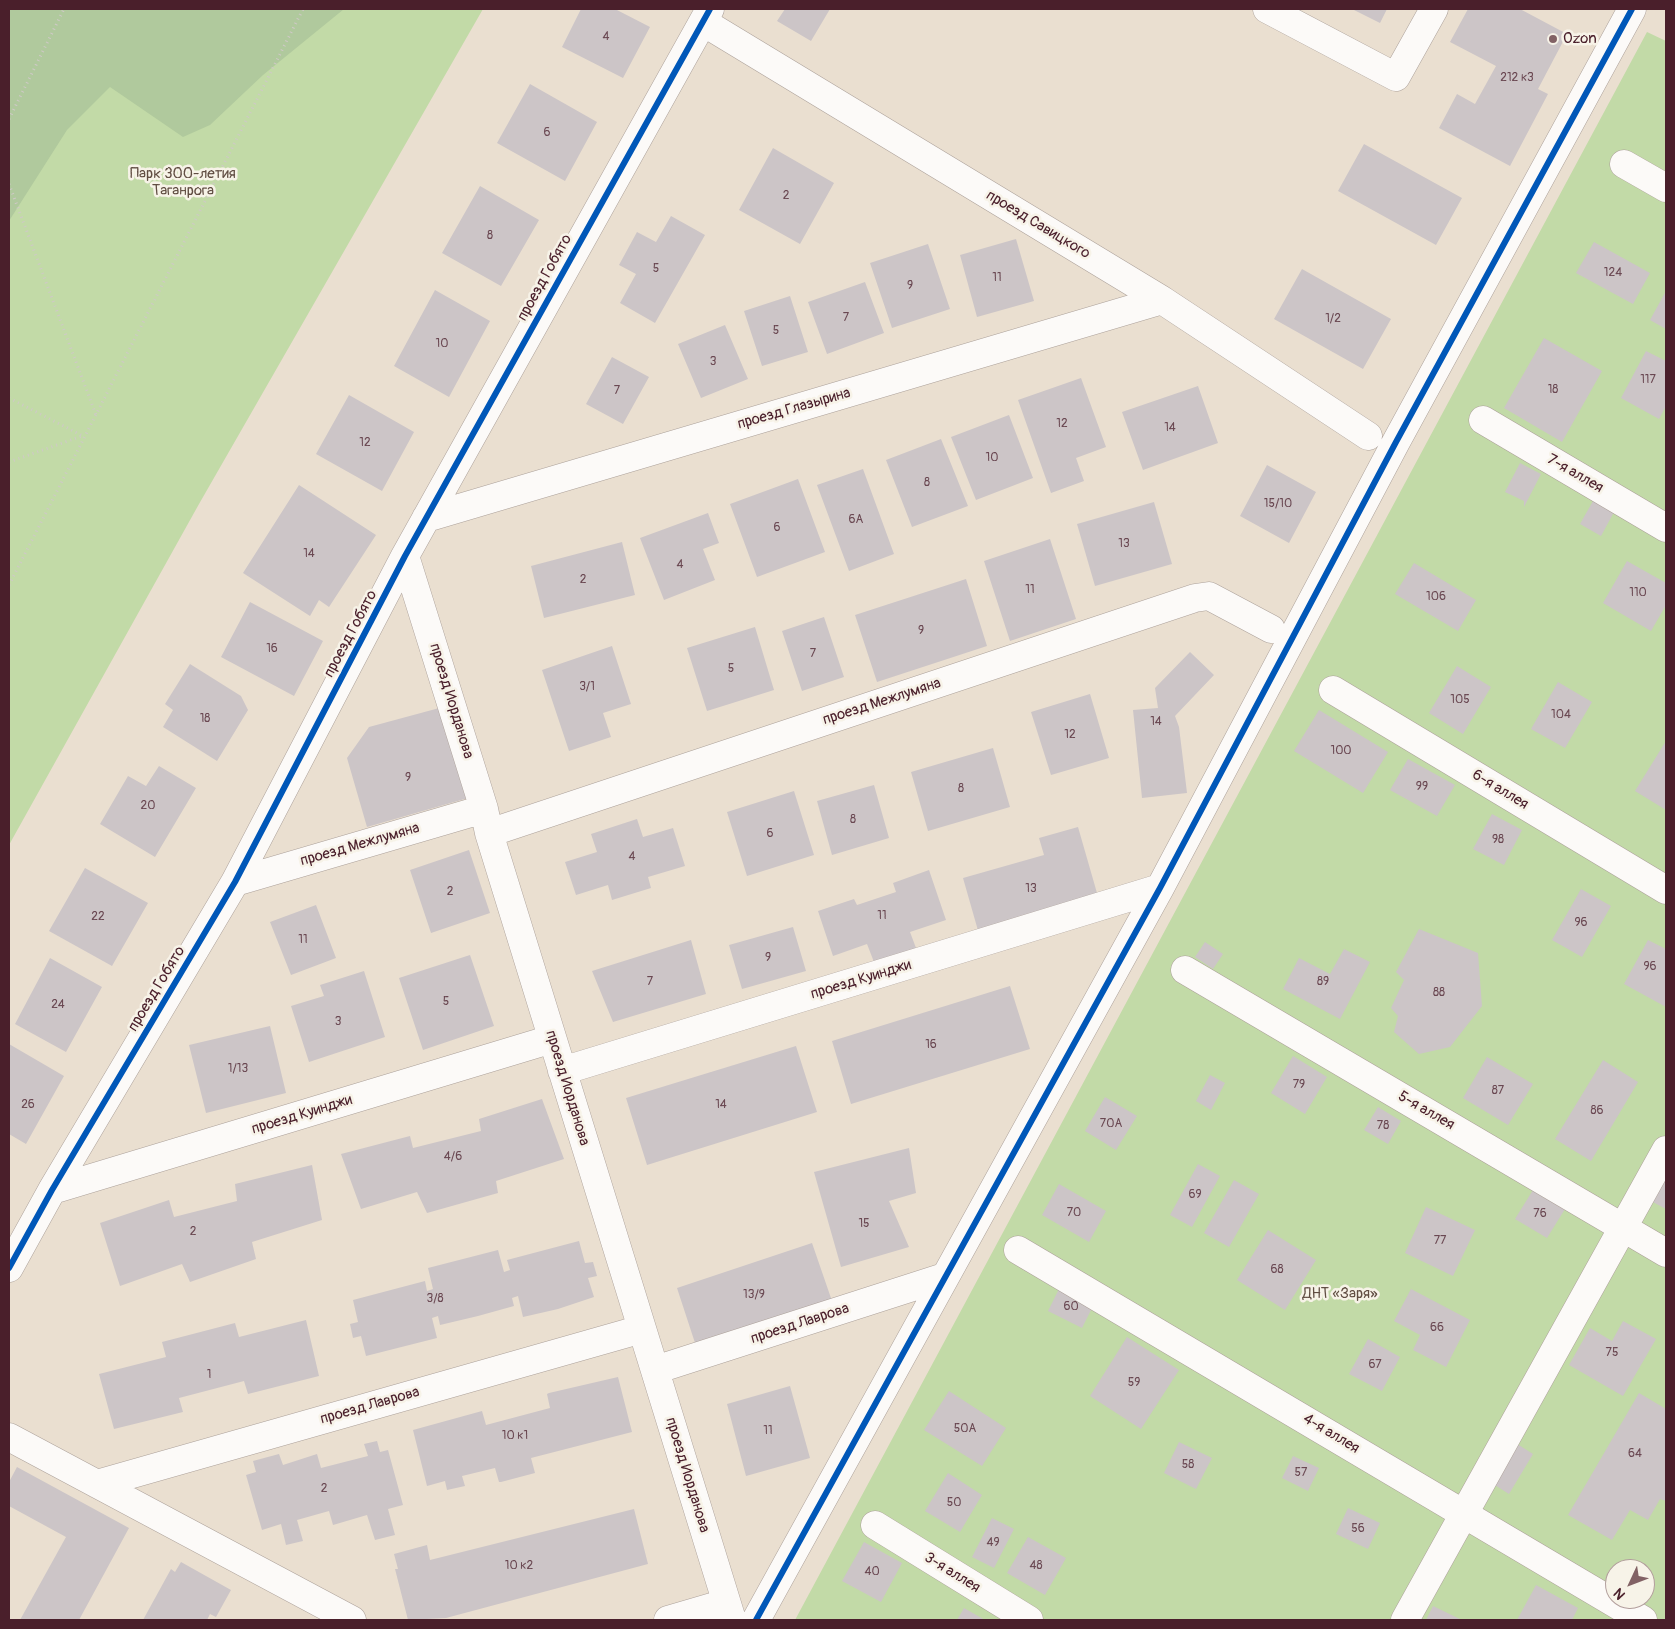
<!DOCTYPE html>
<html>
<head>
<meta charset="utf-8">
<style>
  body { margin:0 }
  #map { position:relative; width:1675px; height:1629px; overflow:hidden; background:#eadfd0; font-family:Pangolin,sans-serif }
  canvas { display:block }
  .frame { position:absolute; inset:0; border:10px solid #4a1f2b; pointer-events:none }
  .north { position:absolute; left:1605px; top:1559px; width:50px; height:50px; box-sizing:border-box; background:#f7f3e8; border:1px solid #b29e9c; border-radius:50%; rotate:227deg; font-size:14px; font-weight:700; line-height:20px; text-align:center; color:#4a1f2b }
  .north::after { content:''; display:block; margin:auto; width:18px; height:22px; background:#826265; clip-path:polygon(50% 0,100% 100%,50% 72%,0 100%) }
</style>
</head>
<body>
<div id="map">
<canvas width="1675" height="1629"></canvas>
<div class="frame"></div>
<div class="north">N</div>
</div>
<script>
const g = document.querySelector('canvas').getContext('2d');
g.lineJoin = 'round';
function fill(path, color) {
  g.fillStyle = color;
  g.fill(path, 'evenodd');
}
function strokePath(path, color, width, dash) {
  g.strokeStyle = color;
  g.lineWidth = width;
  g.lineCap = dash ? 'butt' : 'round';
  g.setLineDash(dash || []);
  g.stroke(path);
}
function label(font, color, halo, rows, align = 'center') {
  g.font = font + ' Pangolin,sans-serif';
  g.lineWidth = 5;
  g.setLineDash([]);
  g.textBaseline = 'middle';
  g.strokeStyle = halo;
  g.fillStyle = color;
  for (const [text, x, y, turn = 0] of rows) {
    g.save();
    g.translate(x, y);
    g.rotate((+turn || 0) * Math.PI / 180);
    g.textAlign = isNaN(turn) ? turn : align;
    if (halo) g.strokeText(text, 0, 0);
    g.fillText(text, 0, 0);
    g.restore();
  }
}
fill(new Path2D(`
  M9,9H483L199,504L9,845Z
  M1647,32L1666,41V1620H795ZM1615,1569H1645V1599H1615Z`), '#c2daa7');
fill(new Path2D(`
  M9,9H344L263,75L210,125L183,137L110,87L67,130L9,221Z`), '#b0c99d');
fill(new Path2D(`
  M581,9H615L650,27L623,78L562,47Z
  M785,9H830L811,41L777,21Z
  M1352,9H1387L1380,23Z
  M1468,9H1520L1567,34L1538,89L1548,94L1510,166L1439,128L1457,94L1475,104L1496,66L1450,42Z
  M530,84L597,122L565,181L497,143Z
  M1364,144L1462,198L1436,245L1338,191Z
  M773,148L834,183L800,244L739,210Z
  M480,186L539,220L501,286L442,253Z
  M671,216L705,235L655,323L620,303L636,274L619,265L637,232L656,242Z
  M1016,239L1034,301L977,317L960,255Z
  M1594,242L1650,273L1633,304L1576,273Z
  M928,244L950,309L892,328L870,263Z
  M1302,269L1391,319L1363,369L1274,319Z
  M865,282L884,333L827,354L808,302Z
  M435,290L490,321L449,397L394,366Z
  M1666,291V329L1650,320Z
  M790,296L808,352L762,366L744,311Z
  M725,325L748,379L701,398L678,344Z
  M1544,338L1602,371L1562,442L1504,408Z
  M1646,351L1666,361V406L1659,419L1621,398Z
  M612,357L649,377L623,424L586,404Z
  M1081,378L1106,447L1076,458L1084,481L1051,493L1018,400Z
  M1198,386L1218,443L1143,470L1122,412Z
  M349,395L414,432L382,491L316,454Z
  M1009,415L1033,478L976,500L951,437Z
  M941,439L968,506L912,527L886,460Z
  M1520,463L1541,474L1524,507V501L1505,492Z
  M1267,465L1316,492L1289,543L1240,516Z
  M863,469L894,554L849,571L817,485Z
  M798,479L825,552L757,577L730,504Z
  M299,485L376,535L329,607L319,600L310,616L243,573Z
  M1593,501L1614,512L1601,536L1580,524Z
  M1154,502L1172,564L1095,586L1077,524Z
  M708,513L719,543L703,549L715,580L664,600L640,538Z
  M1050,539L1076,619L1010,641L984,561Z
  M622,542L635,595L544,618L531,566Z
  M1627,561L1666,583V605L1651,631L1603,603Z
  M1414,563L1476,600L1458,631L1395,594Z
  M966,579L987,646L877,682L855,615Z
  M250,602L323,641L294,696L221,657Z
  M824,617L844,677L802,691L782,631Z
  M755,627L774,690L707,711L687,648Z
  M612,646L631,704L603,713L611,737L569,751L542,670Z
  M1190,652L1214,675L1175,716L1179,727L1187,793L1142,798L1133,710L1158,708L1155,688Z
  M190,664L241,696L248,710L217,761L163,727L173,710L165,704Z
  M1457,666L1491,687L1463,734L1429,713Z
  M1558,682L1592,702L1565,748L1531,729Z
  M1090,694L1109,758L1051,775L1031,712Z
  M443,707L468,798L367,827L347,758L369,727Z
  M1319,710L1388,752L1363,793L1294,751Z
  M1666,741V810L1635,791Z
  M993,748L1010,807L928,831L911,772Z
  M1408,759L1455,785L1437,816L1390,790Z
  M159,766L196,788L155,857L100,824L128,776L146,786Z
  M874,785L889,838L832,855L817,801Z
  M794,791L814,855L747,876L727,812Z
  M1492,814L1522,830L1504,865L1473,849Z
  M637,819L643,837L673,828L685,866L648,877L651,888L612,900L608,885L576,895L565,862L597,852L591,834Z
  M1078,827L1099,900L979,934L963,878L1044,855L1039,838Z
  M469,850L490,913L431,933L410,870Z
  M85,868L148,903L112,966L49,931Z
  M929,870L946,920L910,932L916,948L874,962L867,944L833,956L818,911L854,899L857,905L896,892L893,883Z
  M1581,889L1611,906L1582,957L1552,940Z
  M316,905L336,958L291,975L270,922Z
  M793,927L806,971L742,989L729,945Z
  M1419,929L1478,953L1482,1006L1450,1047L1419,1054L1394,1032L1398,1016L1391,1008L1404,980L1396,972Z
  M691,940L706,994L613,1022L592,971Z
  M1648,940L1666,949V1007L1624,984Z
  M1205,942L1223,954L1213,969L1195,957Z
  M1344,949L1370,962L1340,1019L1283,989L1299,958L1330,974Z
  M470,955L494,1026L423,1050L399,978Z
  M50,958L102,987L66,1052L15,1024Z
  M364,971L385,1037L309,1062L291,1006L324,996L320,985Z
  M1010,986L1030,1049L851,1104L832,1041Z
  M270,1026L286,1093L206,1113L189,1045Z
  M9,1044L64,1076L26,1144L9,1134Z
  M796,1046L817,1112L647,1165L626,1098Z
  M1293,1056L1327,1077L1305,1114L1271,1093Z
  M1487,1057L1533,1084L1508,1125L1463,1098Z
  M1603,1060L1638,1082L1591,1161L1555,1139Z
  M1210,1075L1225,1083L1211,1110L1196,1101Z
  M1105,1097L1137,1116L1116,1150L1085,1131Z
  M542,1099L564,1159L496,1181L498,1193L427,1213L417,1192L361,1209L341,1154L410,1136L413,1148L481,1131L479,1119Z
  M1378,1107L1401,1121L1388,1144L1364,1130Z
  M909,1148L916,1193L889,1201L909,1247L841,1267L814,1172Z
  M1198,1164L1220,1176L1192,1227L1170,1215Z
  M312,1165L322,1220L252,1242L256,1259L190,1282L182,1264L120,1286L100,1223L169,1200L174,1217L237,1201L235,1184Z
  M1666,1174V1209L1651,1201Z
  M1234,1180L1259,1194L1229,1247L1204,1233Z
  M1059,1184L1106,1211L1089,1242L1042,1215Z
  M1533,1190L1565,1209L1547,1238L1515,1219Z
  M1426,1207L1475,1230L1453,1276L1405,1253Z
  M1268,1230L1316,1260L1285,1310L1237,1280Z
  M579,1241L585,1263L593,1262L597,1276L588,1278L594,1297L558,1309L523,1317L518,1296L512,1298L514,1306L478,1316L440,1325L438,1316L432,1318L437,1338L366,1356L361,1336L353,1338L350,1324L358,1322L353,1300L425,1281L427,1291L433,1289L428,1268L498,1250L504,1272L510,1270L507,1260Z
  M812,1243L832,1301L696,1346L677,1288Z
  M1060,1287L1094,1304L1082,1328L1048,1311Z
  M1411,1289L1470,1320L1446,1367L1413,1350L1420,1335L1394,1321Z
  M306,1320L319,1376L248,1394L244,1381L179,1398L183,1412L114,1429L99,1374L166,1357L162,1342L235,1323L239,1337Z
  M1623,1321L1656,1339L1623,1396L1569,1365L1590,1328L1612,1341Z
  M1127,1337L1179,1370L1141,1429L1090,1396Z
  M1368,1339L1400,1357L1382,1391L1349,1374Z
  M618,1377L632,1432L531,1458L535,1473L501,1482H499L495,1468L462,1476L465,1486L447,1490L445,1481L427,1486L413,1430L482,1411L486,1425L550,1408L547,1394L549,1393Z
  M790,1386L810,1458L746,1476L727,1404Z
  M949,1391L1006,1428L982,1466L924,1430Z
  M1639,1393L1666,1409V1501L1660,1499L1648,1520L1630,1510L1612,1540L1568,1515Z
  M377,1441L380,1452L388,1450L403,1505L388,1509L395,1535L375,1540L367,1515L333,1525L329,1511L297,1520L303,1541L286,1545L281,1524L262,1530L246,1475L256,1472L253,1461L279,1454L283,1465L317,1454L321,1468L368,1456L364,1444Z
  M1179,1442L1212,1458L1196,1489L1164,1473Z
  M1514,1442L1533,1454L1509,1494L1490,1482Z
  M1293,1456L1319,1468L1308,1491L1282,1478Z
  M17,1467L129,1528L79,1620H20L66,1537L9,1506V1482Z
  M948,1473L982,1495L960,1532L925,1511Z
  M1348,1508L1380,1523L1368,1549L1336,1534Z
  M634,1509L648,1564L446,1618L408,1620L395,1569H398L394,1554L427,1545L430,1560Z
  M992,1518L1014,1529L994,1568L972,1557Z
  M1028,1537L1066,1558L1045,1595L1007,1573Z
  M864,1542L902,1563L881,1602L842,1581Z
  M181,1562L231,1590L216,1617L210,1614L207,1620H143L171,1569L175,1572Z
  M1536,1585L1578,1608L1572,1620H1517Z
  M1433,1606L1462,1620H1426Z
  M964,1608L985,1620H957Z`), '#ccc5c7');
const minor = new Path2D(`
  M1267,9L1396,77L1434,9
  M703,22L1162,300L1368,436
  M1624,164L1666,188
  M1483,420L1666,528
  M426,518L1162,300
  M405,556L484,809L489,833L732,1620
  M1333,690L1666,890
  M489,833L1195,598L1209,596L1271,629
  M235,882L484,809
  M1185,970L1666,1253
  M562,1071L1160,888
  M52,1190L552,1039
  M1018,1250L1643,1620
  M9,1268L52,1190L235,882L405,556L710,9
  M655,1370L944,1277
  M9,1437L352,1620
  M97,1484L642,1329
  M875,1525L1029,1620
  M668,1620L726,1603
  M756,1620L1160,888L1396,442L1632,9
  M1405,1620L1666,1150`);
strokePath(minor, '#aca19a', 29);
strokePath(new Path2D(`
  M9,119L64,9
  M9,184L96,415
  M9,398L83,436
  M9,462L82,436
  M9,585L303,9`), '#cfc9c7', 3, [1, 4]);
strokePath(minor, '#fcfaf8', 28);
strokePath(new Path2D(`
  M9,1268L52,1190L235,882L405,556L710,9
  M756,1620L1160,888L1396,442L1632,9`), '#0057b8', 6);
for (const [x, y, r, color] of [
  [1553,39,5,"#826265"]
]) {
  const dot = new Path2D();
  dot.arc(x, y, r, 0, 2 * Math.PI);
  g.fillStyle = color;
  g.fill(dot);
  strokePath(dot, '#f7f3e8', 2);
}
label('12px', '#6a4852', null, [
  ["4",606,37],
  ["212 к3",1517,78],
  ["6",547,133],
  ["2",786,196],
  ["8",490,236],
  ["5",656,269],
  ["124",1613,273],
  ["11",997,278],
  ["9",910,286],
  ["7",846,318],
  ["1/2",1333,319],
  ["5",776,331],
  ["10",442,344],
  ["3",713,362],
  ["117",1648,380],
  ["18",1553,390],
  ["7",617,391],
  ["12",1062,424],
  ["14",1170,428],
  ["12",365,443],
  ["10",992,458],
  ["8",927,483],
  ["15/10",1278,504],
  ["6А",856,520],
  ["6",777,528],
  ["13",1124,544],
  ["14",309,554],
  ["4",680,565],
  ["2",583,580],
  ["11",1030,590],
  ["110",1638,593],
  ["106",1436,597],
  ["9",921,631],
  ["16",272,649],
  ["7",813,654],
  ["5",731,669],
  ["3/1",587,687],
  ["105",1460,700],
  ["104",1561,715],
  ["18",205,719],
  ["14",1156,722],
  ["12",1070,735],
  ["100",1341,751],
  ["9",408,778],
  ["99",1422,787],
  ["8",961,789],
  ["20",148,806],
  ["8",853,820],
  ["6",770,834],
  ["98",1498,840],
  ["4",632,857],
  ["13",1031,889],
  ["2",450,892],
  ["11",882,916],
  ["22",98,917],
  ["96",1581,923],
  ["11",303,940],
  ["9",768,958],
  ["96",1650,967],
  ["7",650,982],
  ["89",1323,982],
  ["88",1439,993],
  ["5",446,1002],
  ["24",58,1005],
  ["3",338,1022],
  ["16",931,1045],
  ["1/13",238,1069],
  ["79",1299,1085],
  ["87",1498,1091],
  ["26",28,1105],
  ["14",721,1105],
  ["86",1597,1111],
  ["70А",1111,1124],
  ["78",1383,1126],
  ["4/6",453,1157],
  ["69",1195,1195],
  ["70",1074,1213],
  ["76",1540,1214],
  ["15",864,1224],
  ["2",193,1232],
  ["77",1440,1241],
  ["68",1277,1270],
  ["13/9",754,1295],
  ["3/8",435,1299],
  ["60",1071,1307],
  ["66",1437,1328],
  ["75",1612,1353],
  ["67",1375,1365],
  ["1",209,1375],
  ["59",1134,1383],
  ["50А",965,1429],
  ["11",768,1431],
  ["10 к1",515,1436],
  ["64",1635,1454],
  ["58",1188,1465],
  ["57",1301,1473],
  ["2",324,1489],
  ["50",954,1503],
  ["56",1358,1529],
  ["49",993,1543],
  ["10 к2",519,1566],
  ["48",1036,1566],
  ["40",872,1572]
]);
label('15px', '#4a1f2b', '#f7f3e8', [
  ["Ozon",1563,39]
], 'left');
label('15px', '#604d42', '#f7f3e8', [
  ["Парк 300-летия",183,174],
  ["Таганрога",183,191],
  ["ДНТ «Заря»",1340,1294]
]);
label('15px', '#4a1f2b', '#f7f3e8', [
  ["проезд Савицкого",1038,225,31],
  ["проезд Гобято",545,278,-61],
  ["проезд Глазырина",794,409,-16],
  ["7-я аллея",1575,474,30],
  ["проезд Гобято",351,634,-62],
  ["проезд Иорданова",451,701,73],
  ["проезд Межлумяна",882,702,-18],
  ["6-я аллея",1500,790,31],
  ["проезд Межлумяна",360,845,-16],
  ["проезд Куинджи",861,980,-17],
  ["проезд Гобято",157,989,-59],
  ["проезд Иорданова",567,1088,73],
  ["5-я аллея",1426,1111,30],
  ["проезд Куинджи",302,1115,-17],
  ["проезд Лаврова",800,1324,-18],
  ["проезд Лаврова",370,1406,-16],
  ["4-я аллея",1331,1434,31],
  ["проезд Иорданова",687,1475,73],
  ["3-я аллея",952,1573,32]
]);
</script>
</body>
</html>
